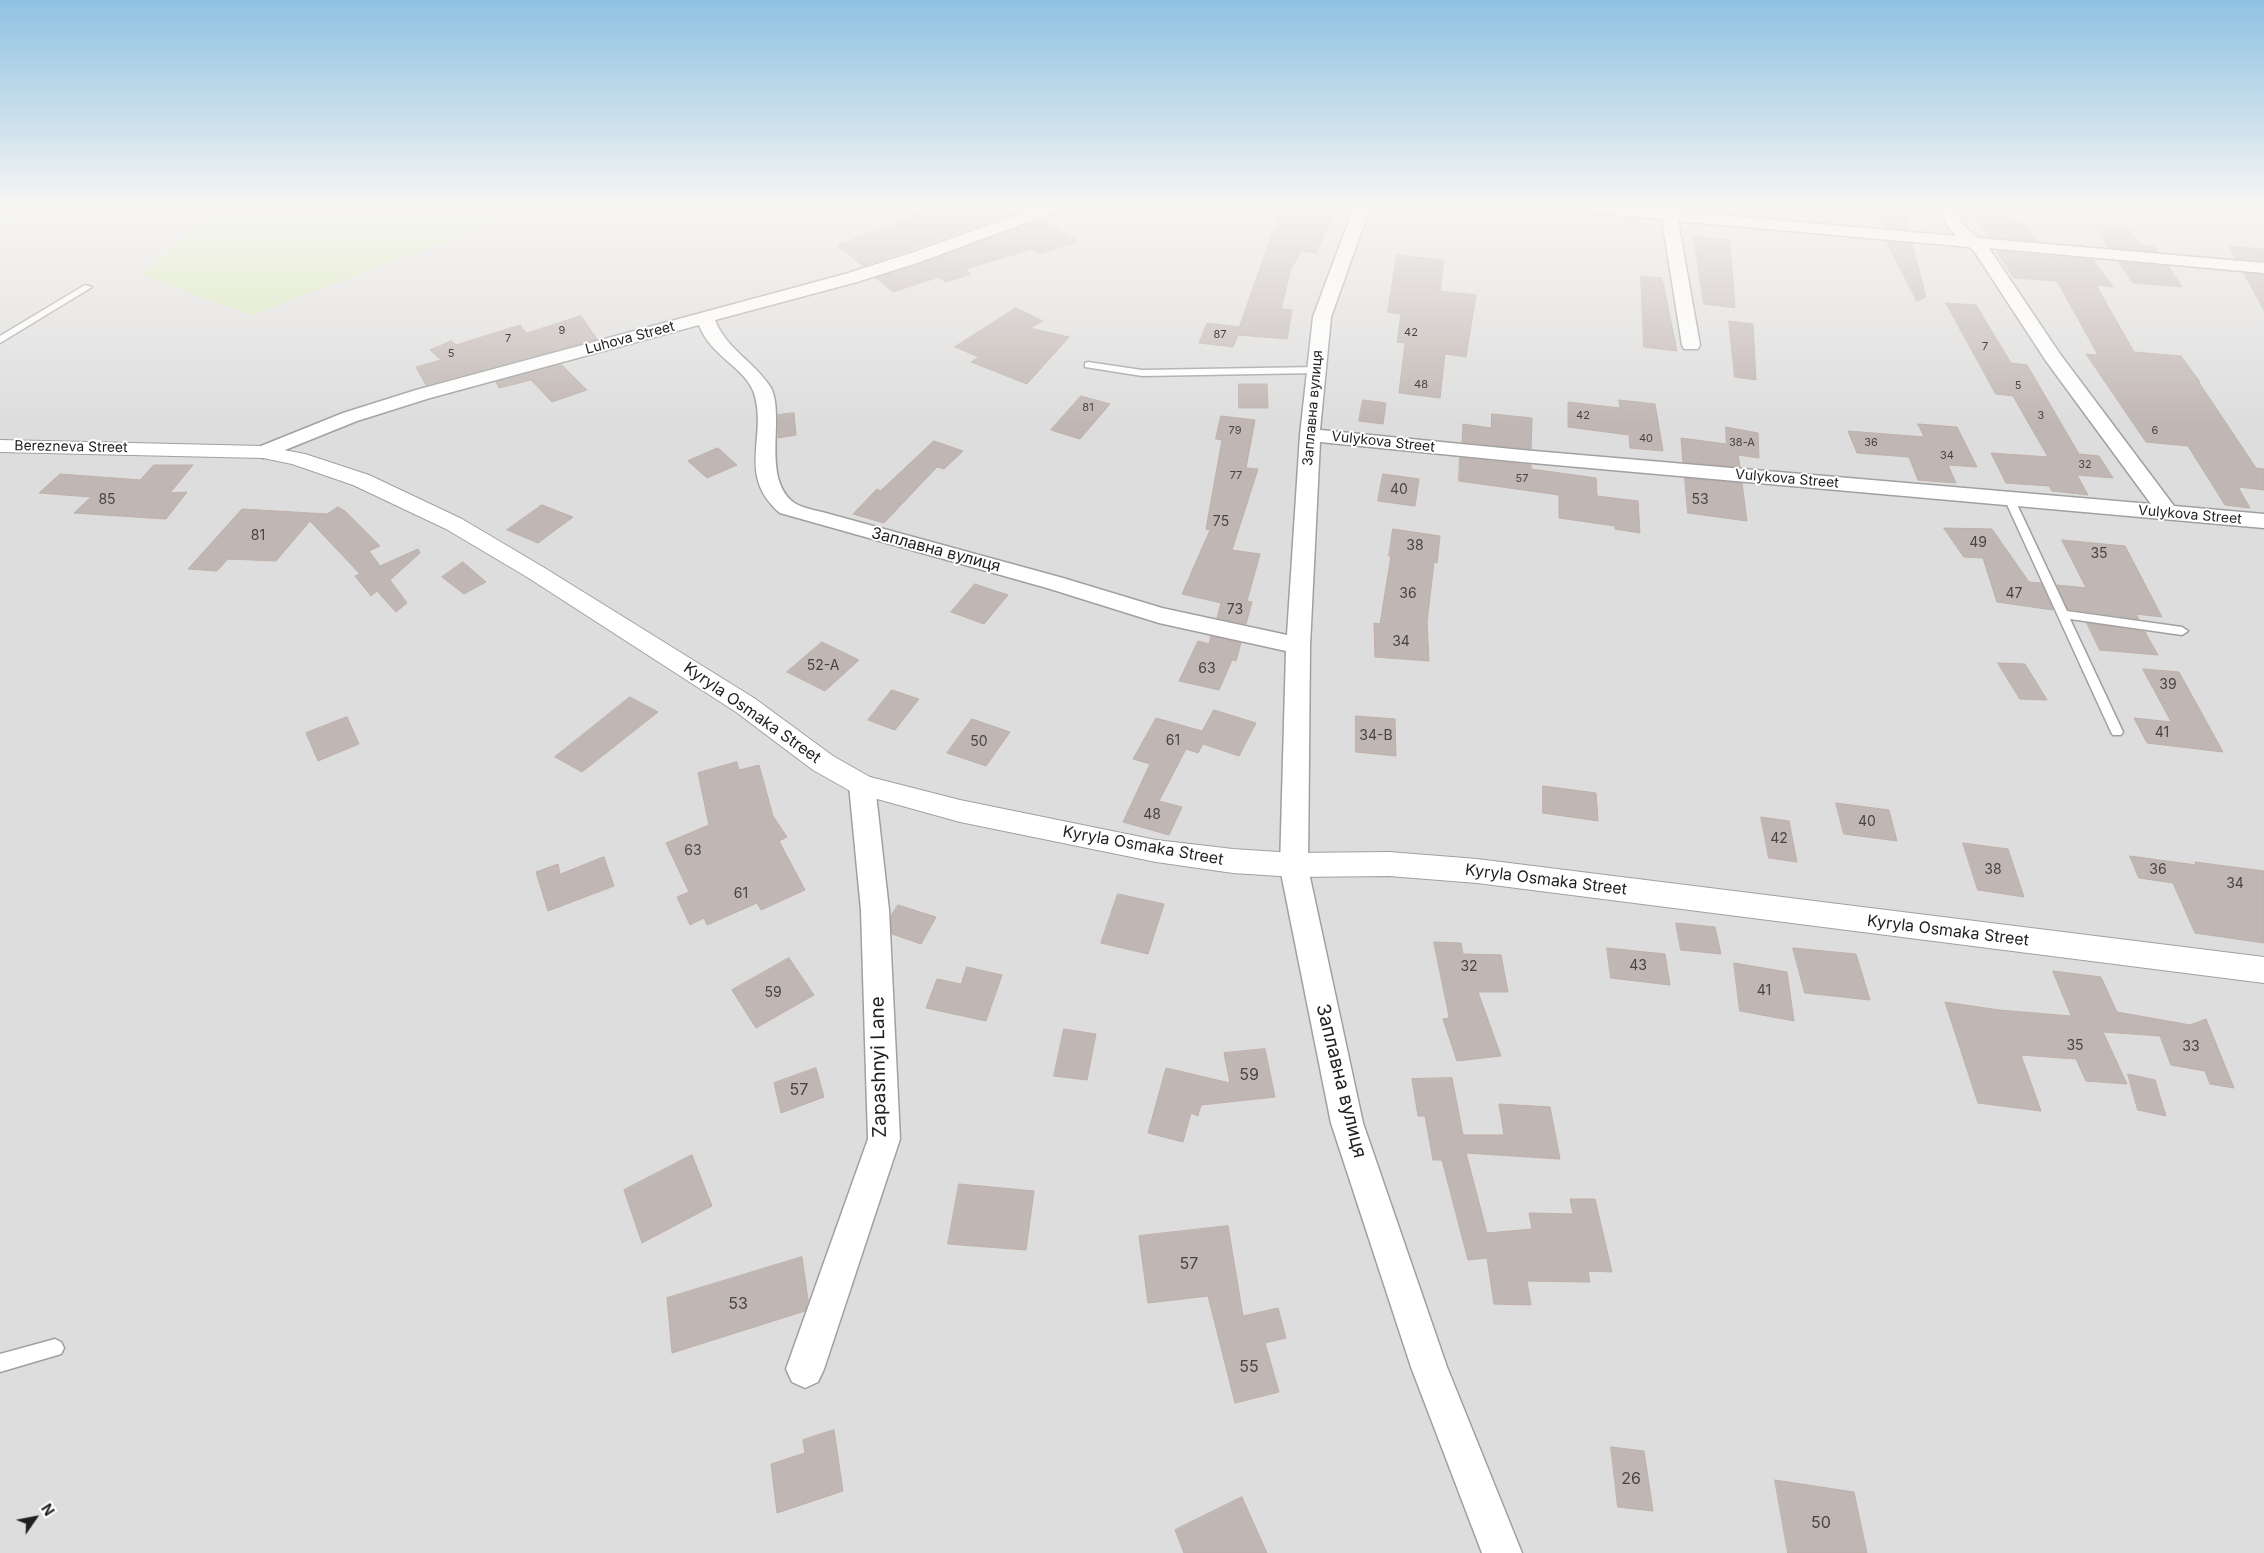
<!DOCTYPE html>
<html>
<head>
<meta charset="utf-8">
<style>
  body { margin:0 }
  #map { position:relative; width:2264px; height:1553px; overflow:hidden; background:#efebe7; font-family:Inter,sans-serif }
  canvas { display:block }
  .north { position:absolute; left:10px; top:1493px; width:50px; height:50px; -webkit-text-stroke:4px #fff; paint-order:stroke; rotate:57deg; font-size:14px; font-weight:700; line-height:20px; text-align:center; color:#1f1f1f }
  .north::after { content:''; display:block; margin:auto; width:18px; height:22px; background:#1f1f1f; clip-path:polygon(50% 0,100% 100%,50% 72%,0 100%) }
</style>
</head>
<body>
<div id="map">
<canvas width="2264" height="1553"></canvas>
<div class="north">N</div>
</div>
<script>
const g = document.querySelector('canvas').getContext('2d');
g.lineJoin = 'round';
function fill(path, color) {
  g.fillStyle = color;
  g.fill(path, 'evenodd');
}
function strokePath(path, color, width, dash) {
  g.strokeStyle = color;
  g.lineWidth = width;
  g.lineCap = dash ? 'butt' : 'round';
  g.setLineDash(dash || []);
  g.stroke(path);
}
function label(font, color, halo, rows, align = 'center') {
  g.font = font + ' Inter,sans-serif';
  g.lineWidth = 4;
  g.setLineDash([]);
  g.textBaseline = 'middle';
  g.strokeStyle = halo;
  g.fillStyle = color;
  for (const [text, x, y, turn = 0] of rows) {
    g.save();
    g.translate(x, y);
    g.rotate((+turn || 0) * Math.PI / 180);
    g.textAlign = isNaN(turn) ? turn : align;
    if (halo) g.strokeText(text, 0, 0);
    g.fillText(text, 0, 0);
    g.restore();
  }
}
fill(new Path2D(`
  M50,207H216L141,275L490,225L562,207H2264V1553H0V226Z`), '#ddd');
fill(new Path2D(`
  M0,207H50L0,226Z
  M216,207H562L490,225L251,315L141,275Z`), '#d3e5b1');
const building = new Path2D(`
  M931,207H1023L1028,209L863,266L837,245L912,218L907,214Z
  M1282,207H1313L1310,214L1333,216L1316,253L1301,251L1291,269L1281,309L1292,310L1287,339L1238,335L1233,347L1199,343L1207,323L1239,327Z
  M1880,214L1905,217L1908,230L1884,228Z
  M1975,215L2010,217L2015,223L2026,224L2037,241L1989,237Z
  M1042,219L1078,241L1039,254L1033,249L965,269L971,274L946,282L939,277L893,292L876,278Z
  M2094,224L2127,227L2140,245L2155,247L2158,252L2109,248Z
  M1694,236L1730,240L1735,308L1704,304Z
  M1887,242L1912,244L1926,297L1917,301Z
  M2229,246L2264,249V261L2236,259Z
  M1997,251L2093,260L2113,287L2096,285L2134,352L2181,356L2200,382L2198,381L2256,468L2264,469V490L2238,487L2250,508L2225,505L2188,446L2146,442L2086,354L2098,355L2057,281L2014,278Z
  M1397,255L1444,260L1440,291L1476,295L1466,357L1445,354L1440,398L1399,393L1405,343L1397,342L1401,314L1388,312Z
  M2119,262L2168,266L2182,287L2133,283Z
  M2244,273L2264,275V310Z
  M1641,276L1662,278L1677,351L1644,347Z
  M1946,303L1976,305L2011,363L2027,365L2079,454L2099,456L2113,478L2077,475L2088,495L2052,491L2049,486L2006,483L1991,453L2048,457L2013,396L1996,394Z
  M1016,308L1043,321L1030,328L1069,337L1027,384L971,362L979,357L955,347Z
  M581,316L597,339L426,385L416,367L441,360L430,350L451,341L456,345L520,325L526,333Z
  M1729,321L1753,324L1756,380L1735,377Z
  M561,364L587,390L552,402L531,380L499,388L496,382Z
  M1239,384H1267L1268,408H1239Z
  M1081,396L1110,404L1080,439L1051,430Z
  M1363,400L1386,403L1383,424L1359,421Z
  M1619,400L1655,404L1663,451L1630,448L1629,435L1568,427V402L1620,408Z
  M794,413L796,435L778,438V415Z
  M1492,414L1532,418L1531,449L1462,442L1463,424L1491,428Z
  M1221,416L1255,420L1246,468L1258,469L1232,550L1260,554L1247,601L1252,602L1246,624L1217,618L1221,603L1182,594L1210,530L1206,529L1222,440L1216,439Z
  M1918,424L1957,427L1977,467L1948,465L1956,483L1918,480L1909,457L1857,453L1848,431L1924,437Z
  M1726,427L1758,433L1759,458L1738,455L1740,467L1683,462L1681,438L1726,444Z
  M934,441L963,451L944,469L937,467L884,523L853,514L877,489L880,491Z
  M718,448L737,465L707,478L688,461Z
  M1460,458L1531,465V469L1596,478L1597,496L1638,501L1640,533L1615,529V526L1559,518V495L1459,481Z
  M154,465H193L170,493L187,492L166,519L74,513L91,497L39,493L60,474L140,480Z
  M1383,474L1419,479L1415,506L1378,501Z
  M1685,478L1742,483L1747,521L1688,513Z
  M542,505L573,517L538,543L507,530Z
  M338,507L345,511L380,546L369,551L380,566L418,549L420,553L390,580L407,603L396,612L377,591L371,596L355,576L360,574L310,521L276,561L228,559L217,571L188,569L242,509L327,514Z
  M1944,528L1992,529L2029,582L2041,583L2053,610L1997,602L1983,558L1964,557Z
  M1393,529L1440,536L1437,563L1434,562L1427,622L1429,661L1375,657L1374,623L1380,624L1391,556H1389Z
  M2062,540L2125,546L2162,617L2136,614L2139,619L2068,609L2057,585L2086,588Z
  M463,562L486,582L464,594L442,577Z
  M975,584L1008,595L984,624L951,612Z
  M2087,623L2145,632L2158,655L2100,650Z
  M1211,636L1241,643L1236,661L1232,660L1219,690L1179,681L1198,641L1209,644Z
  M822,642L859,660L825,691L787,672Z
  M1998,663L2025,664L2047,700L2020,699Z
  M2143,669L2179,672L2223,752L2147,743L2134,718L2171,722Z
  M892,690L919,699L895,730L868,720Z
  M630,697L658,712L582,772L555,757Z
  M1214,710L1256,723L1239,756L1203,744L1198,753L1186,749L1159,801L1182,807L1169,835L1123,822L1150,764L1133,759L1156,718L1202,731Z
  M1356,716L1395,719L1396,756L1356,752Z
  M347,717L359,744L318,761L306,733Z
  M972,719L1010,732L986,766L947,753Z
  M737,762L739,770L759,765L773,816L787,837L779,841L805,890L761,910L757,903L707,925L704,918L690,925L677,897L689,892L666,843L709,825L698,773Z
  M1543,786L1596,793L1598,821L1543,813Z
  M1836,803L1889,810L1897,841L1844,834Z
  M1761,817L1789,821L1797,862L1769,858Z
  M1963,843L2008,849L2024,897L1978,890Z
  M2130,856L2196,865L2195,862L2264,871V943L2195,933L2173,883L2139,878Z
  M604,857L614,886L548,911L536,872L558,864L560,874Z
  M1118,894L1164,904L1148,954L1101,943Z
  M898,905L936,917L921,944L892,934L891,916Z
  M1676,923L1715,927L1721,954L1681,950Z
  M1434,942L1461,943L1463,954L1501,955L1508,992H1478L1501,1056L1457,1061L1443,1019L1449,1018Z
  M1607,948L1665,954L1670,985L1611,978Z
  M1793,948L1856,954L1870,1000L1805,993Z
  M789,958L814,995L756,1028L732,990Z
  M1734,963L1787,972L1794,1021L1740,1011Z
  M967,967L1002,975L986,1021L926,1008L937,979L961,984Z
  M2053,971L2101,977L2117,1012L2190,1025L2206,1019L2234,1088L2210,1084L2205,1071L2171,1065L2160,1036L2103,1032L2127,1084L2086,1081L2076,1059L2021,1055L2041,1111L1978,1103L1945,1002L1999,1010L2071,1016Z
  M1064,1029L1096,1034L1087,1080L1054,1076Z
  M1265,1049L1275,1097L1201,1105L1198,1116L1191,1113L1183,1142L1148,1133L1166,1068L1230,1083L1224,1053Z
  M816,1068L824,1097L781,1113L774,1083Z
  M2128,1074L2155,1080L2166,1116L2138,1110Z
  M1452,1078L1463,1135H1504L1499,1104L1550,1107L1560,1159L1466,1153L1487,1233L1532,1229L1529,1213L1573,1214L1570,1199H1595L1612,1272L1588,1271L1590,1282L1527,1281L1531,1305L1494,1304L1487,1258L1468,1260L1442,1160H1433L1425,1116H1418L1412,1079Z
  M692,1155L712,1206L642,1243L624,1190Z
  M959,1184L1034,1191L1026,1250L948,1244Z
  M1228,1226L1243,1316L1278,1308L1286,1338L1265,1343L1279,1392L1235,1403L1208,1296L1148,1303L1139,1236Z
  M802,1257L808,1300L805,1311L672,1353L667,1298Z
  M834,1430L843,1491L777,1513L771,1464L805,1453L803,1440Z
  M1611,1447L1644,1451L1653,1511L1618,1507Z
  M1775,1480L1854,1492L1867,1553H1788Z
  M1242,1497L1267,1553H1184L1175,1530Z`);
fill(building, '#c0b6b3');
strokePath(building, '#c0b0aa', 1);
const service = new Path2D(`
  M85,285L92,287L0,343V336Z
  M1088,362L1142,370L1317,367L1321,370L1317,373L1142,376L1085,367V363Z
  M2009,495L2014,498L2067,611L2182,627L2188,631L2182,635L2070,619L2123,732L2121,735H2113L2111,732L2004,498Z
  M55,1339L61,1342L64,1348L61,1354L0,1372V1354Z`);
const minor = new Path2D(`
  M1040,207H1062L1060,210L920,262L857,282L715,320C726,349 755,362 771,388C776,398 776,411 776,422C776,448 770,488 796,504C804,508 813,510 822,512L1063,578L1162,608L1287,635L1300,435L1313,317L1354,207H1370L1331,317L1320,430L1522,450L2151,504L2046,361L1974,251L1969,247L1678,221L1700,345L1698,349H1684L1682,345L1662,219L1580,212L1572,207L1669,208L1675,211L1956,236L1948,227L1938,207H1954L1963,225L1978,238L2264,263V273L1989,248L2060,354L2174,506L2264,514V528L1522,462L1320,442L1310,646L1308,868L1363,1123L1447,1367L1522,1553H1482L1411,1367L1331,1123L1280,868L1286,651L1159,623L1047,588L780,513C736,475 768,437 754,393C745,367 710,356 699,325L430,398L357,421L270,456L263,458L256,456L253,452L256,448L343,413L416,390L845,274L908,254Z
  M862,775L871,778L875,785L889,910L900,1139L824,1369L818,1382L805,1388L792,1382L786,1369L868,1139L861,910L849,785L853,778Z`);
const tertiary = new Path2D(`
  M0,440L263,446L305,454L369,475L462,519L543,567L754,698L833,756L870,777L960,800L1156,840L1233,849L1294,853L1389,852L1477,859L2264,957V983L1477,883L1389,876L1294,877L1233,873L1156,862L960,822L852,792L813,770L736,712L527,577L446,529L353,485L292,464L263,458L0,452Z`);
strokePath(service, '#a0a0a0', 3);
strokePath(minor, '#a0a0a0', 3);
strokePath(tertiary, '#a0a0a0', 2);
fill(service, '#fff');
fill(minor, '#fff');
fill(tertiary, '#fff');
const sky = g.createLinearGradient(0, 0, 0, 424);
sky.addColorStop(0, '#8fc2e2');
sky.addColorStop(0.49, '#f8f6f4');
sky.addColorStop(1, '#f8f6f400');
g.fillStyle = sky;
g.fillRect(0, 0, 2264, 424);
label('11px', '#474544', null, [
  ["9",562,331],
  ["42",1411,333],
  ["87",1220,335],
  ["7",508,339],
  ["7",1985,347],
  ["5",451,354],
  ["48",1421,385],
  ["5",2018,386],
  ["81",1088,408],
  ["42",1583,416],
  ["3",2041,416],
  ["79",1235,431],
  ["6",2155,431],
  ["40",1646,439],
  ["38-А",1742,443],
  ["36",1871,443],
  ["34",1947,456],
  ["32",2085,465],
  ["77",1236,476],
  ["57",1522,479]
]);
label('14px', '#1f1f1f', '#fff', [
  ["Luhova Street",630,338,-15],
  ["Заплавна вулиця",1313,408,-85],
  ["Vulykova Street",1383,442,6],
  ["Berezneva Street",71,447,1],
  ["Vulykova Street",1787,479,5],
  ["Vulykova Street",2190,515,5]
]);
label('14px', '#474544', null, [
  ["40",1399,490],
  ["85",107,500],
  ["53",1700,500],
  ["75",1221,522],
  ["81",258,536],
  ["49",1978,543],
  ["38",1415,546],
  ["35",2099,554],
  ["36",1408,594],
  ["47",2014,594],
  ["73",1235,610],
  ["34",1401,642],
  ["52-А",823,666],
  ["63",1207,669],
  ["39",2168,685],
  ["41",2162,733],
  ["34-В",1376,736],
  ["61",1173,741],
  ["50",979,742],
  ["48",1152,815],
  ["40",1867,822],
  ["42",1779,839],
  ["63",693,851],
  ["38",1993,870],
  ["36",2158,870],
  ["34",2235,884],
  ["61",741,894],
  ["43",1638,966],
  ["32",1469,967],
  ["41",1764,991],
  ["59",773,993],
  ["35",2075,1046],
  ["33",2191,1047]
]);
label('16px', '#1f1f1f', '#fff', [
  ["Заплавна вулиця",936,550,15],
  ["Kyryla Osmaka Street",752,713,35],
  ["Kyryla Osmaka Street",1143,846,10],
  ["Kyryla Osmaka Street",1546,880,7],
  ["Kyryla Osmaka Street",1948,931,7]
]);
label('16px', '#474544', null, [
  ["59",1249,1075],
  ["57",799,1090],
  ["57",1189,1264],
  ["53",738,1304],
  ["55",1249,1367],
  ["26",1631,1479],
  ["50",1821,1523]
]);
label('19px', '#1f1f1f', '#fff', [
  ["Zapashnyi Lane",879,1067,-91],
  ["Заплавна вулиця",1341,1081,76]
]);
</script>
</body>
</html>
